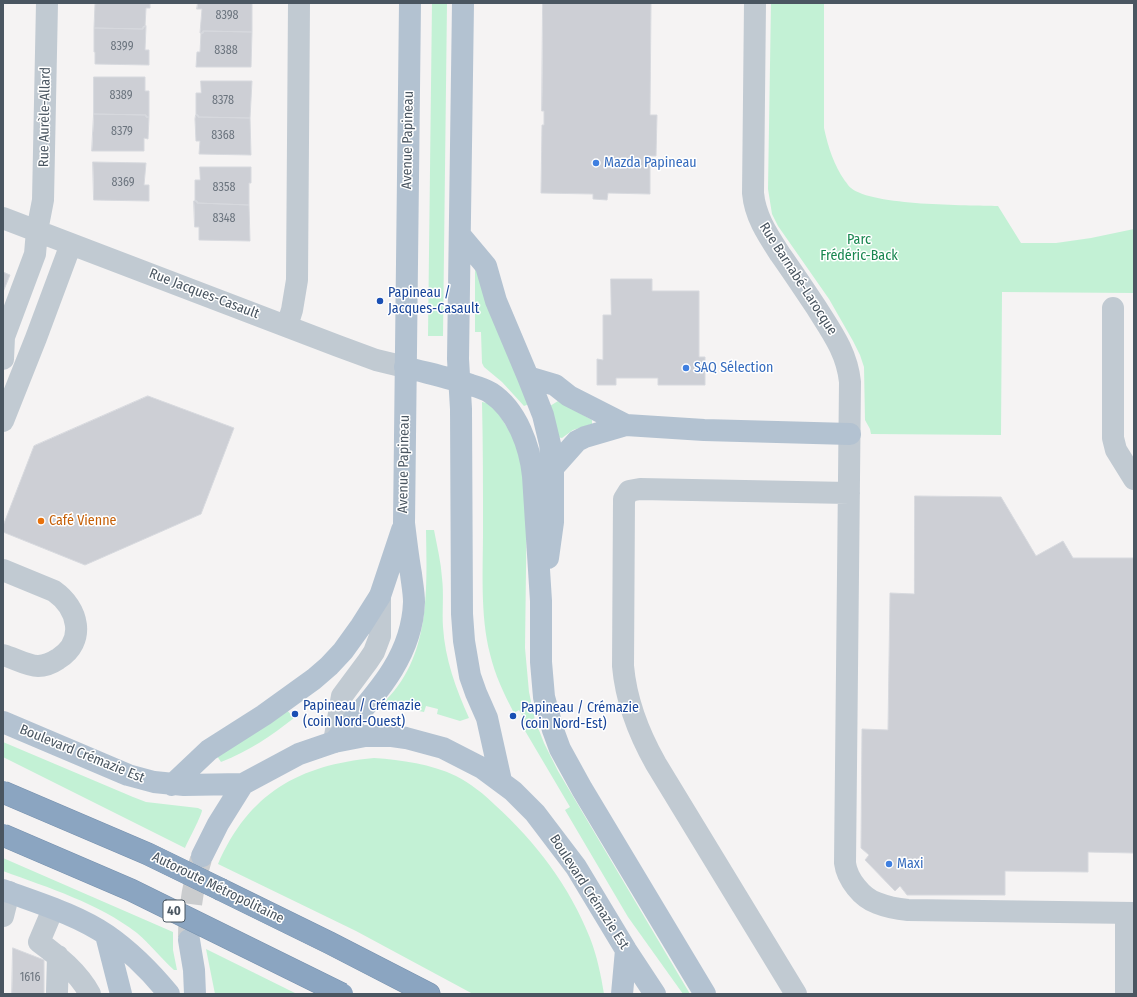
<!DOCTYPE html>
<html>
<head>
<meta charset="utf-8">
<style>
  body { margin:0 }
  #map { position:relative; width:1137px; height:997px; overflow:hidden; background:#f5f3f3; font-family:"Fira Sans Condensed",sans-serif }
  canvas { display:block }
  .frame { position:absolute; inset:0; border:4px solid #4a5661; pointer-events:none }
</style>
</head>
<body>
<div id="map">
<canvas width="1137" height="997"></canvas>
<div class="frame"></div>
</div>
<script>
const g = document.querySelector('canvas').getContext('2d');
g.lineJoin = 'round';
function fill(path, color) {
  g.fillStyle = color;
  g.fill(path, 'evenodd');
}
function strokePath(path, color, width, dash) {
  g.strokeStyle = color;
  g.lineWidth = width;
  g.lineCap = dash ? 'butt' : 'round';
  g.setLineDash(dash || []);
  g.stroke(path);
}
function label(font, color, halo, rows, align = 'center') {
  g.font = font + ' "Fira Sans Condensed",sans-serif';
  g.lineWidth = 3;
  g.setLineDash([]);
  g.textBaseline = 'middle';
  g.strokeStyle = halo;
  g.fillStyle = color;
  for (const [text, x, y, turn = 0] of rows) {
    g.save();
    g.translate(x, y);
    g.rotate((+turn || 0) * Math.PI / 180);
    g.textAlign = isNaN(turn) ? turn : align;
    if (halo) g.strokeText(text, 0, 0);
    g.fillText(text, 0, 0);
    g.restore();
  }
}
fill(new Path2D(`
  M432,3H447L443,336H428Z
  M771,3H824V128C828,147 834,165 845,181C847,183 849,187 851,188C873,206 967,205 998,206L1021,243H1056L1091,238L1134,229V293L1002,292L1001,435L871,434L870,429L865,420L864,367L860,355L853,341L829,299L778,226L772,214L768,189Z
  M475,270H478L529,404L524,406L502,382L484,367L482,363L481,332H475Z
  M558,401L592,420V424L573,430L562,438L557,437L550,406Z
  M482,402L487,403L497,411L519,447L527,491L525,648L529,692L535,720L544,743L558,771L690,994H683L628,917L565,810L570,807L521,724L525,720L519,710L514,713C504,694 495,675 490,654C480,616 483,569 483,530C483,487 483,445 482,402Z
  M426,530H434C437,546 441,562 442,578C444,594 442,611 443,627C445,659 456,689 469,718L460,721L437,714L438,709L426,706L424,712L382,704C431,659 427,590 426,530Z
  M286,709L294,718C271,736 249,751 221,762L217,756Z
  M3,742L133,797L146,802L198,808L202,810C202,815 188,841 185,848L3,757Z
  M374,758C402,760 431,764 456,776C471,784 484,794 495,805C536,842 570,887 590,938C597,956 601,975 604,994H473L356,931L218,864C249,793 299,765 374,758Z
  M3,858L173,932V950L177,970H174C161,958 150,944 137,933C98,903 49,888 3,871Z
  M206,949L297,994H215Z`), '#c3f1d5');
const building = new Path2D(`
  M96,3H150V8H146L145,27H143V29L94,28L95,4H96Z
  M198,3H252V32L203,31V33H200L202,9H197Z
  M543,3H651L650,115H657L656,156H650V194L608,193L607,200L593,199V194L541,193L542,125H544V111H542Z
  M146,26L145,50H149V65L95,64V52H94V28L143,29V27Z
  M203,31L252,32L251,67H196L197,52H200L201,33H203Z
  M94,77H145V91H149V117H146V115L94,114Z
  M201,81H252L250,118L198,117V115H196V93H201Z
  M94,114L146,115V117H149L148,139L144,138V151H92Z
  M196,115H198V117L250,118L251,155L199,154L200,141H196L195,119Z
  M93,162L146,163L144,185H149V201L94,200Z
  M200,167H251V183H249V205L197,203V201H195V180H200Z
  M194,201H197V203L249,205L250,241L199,240V227H195Z
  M3,272L10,275L3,292Z
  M611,279H652V291H699V357H705V385H658V378H616V385H597V359L603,360V315H611Z
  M148,396L234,428L201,514L85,565L3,532V526L34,446Z
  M915,496L1001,497L1036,556L1063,541L1073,558H1134V853L1088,852V872L1005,871V895H907L900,886L895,891L865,860L869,855L861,848L862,729L888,730L890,593L914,594Z
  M13,948L44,960V994H12Z`);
fill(building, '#cdcfd5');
strokePath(building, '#d7d9de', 1);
strokePath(new Path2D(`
  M189,937C189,910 193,885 201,859`), '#caccce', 22, [22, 11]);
const highway = new Path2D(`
  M222,890L330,943L429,994`);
strokePath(highway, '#7690ad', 23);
strokePath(new Path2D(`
  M755,3L753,193C755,216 767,234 780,254C792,271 804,289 816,307C831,331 847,352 850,382L845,863C847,879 862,898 877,903C887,907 898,909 908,910L1134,913
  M3,218L338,346L376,360L405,367
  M1113,308V438L1116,450L1134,479
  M287,326L292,310L297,280L299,3
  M3,359L4,337L35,254L37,231L43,200L47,3
  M3,421L36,338L71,244
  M3,570L54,591C78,608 87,641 58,659C52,663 45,666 38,666C27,666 14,658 3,655
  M334,742L342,696L368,661L374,652L380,636V596
  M53,909L39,942C58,956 78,972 90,994
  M3,916L9,892
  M57,992L58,956
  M796,994L656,764C639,734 626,700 623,666L624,499L629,491L640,489L849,493
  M1126,994V913`), '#c1cad2', 22);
strokePath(new Path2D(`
  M463,3L458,359L461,409L462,614L464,641L470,676L476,693L487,718L501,781
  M460,235L486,266L496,301L528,377L543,415L550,444L553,468V522L548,558
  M405,367C427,373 450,378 471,385C478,387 485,389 491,393C517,410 530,447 533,476L541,601V662L544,697L553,730L560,749L582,789L705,994
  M528,377L555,385L569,396L626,425
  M553,468L577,441L585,437L626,425L704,430L850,434
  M3,722L128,775L154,782L184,785L243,784L299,754L334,742L365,736H392L406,738L443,748L482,768L513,791L535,813L576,867L626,950L655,994
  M334,742C370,700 412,661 414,602C414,593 412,583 411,574C408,557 406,540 404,523L410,3
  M172,785L209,750L264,715L314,679L329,666L343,651L361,626L380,596L402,530
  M202,856L218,824L243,784
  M3,890C38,903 76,914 107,935C130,951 151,972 169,994
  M106,935L121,994
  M189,940L194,970L195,994
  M622,994L626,950`), '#b3c2d1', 22);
strokePath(highway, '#8ba5c1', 22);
const highwayBridge = new Path2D(`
  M3,792L148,854L222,890
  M3,835L131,890L342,994`);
strokePath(highwayBridge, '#7690ad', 23, []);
strokePath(highwayBridge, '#8ba5c1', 22);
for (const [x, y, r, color] of [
  [596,163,4,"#3f7fe0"],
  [380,301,4,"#1a4fb4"],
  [686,368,4,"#3f7fe0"],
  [41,521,4,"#e8710a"],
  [295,714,4,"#1a4fb4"],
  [513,716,4,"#1a4fb4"],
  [889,864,4,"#3f7fe0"]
]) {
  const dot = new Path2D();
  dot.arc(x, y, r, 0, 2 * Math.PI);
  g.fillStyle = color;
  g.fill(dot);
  strokePath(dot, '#fff', 1.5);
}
label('12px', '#6b747e', null, [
  ["8398",227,16],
  ["8399",122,47],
  ["8388",226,51],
  ["8389",121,96],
  ["8378",223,101],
  ["8379",122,132],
  ["8368",223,136],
  ["8369",123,183],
  ["8358",224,188],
  ["8348",224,219],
  ["1616",30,978]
]);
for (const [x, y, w] of [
  [174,911,22]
]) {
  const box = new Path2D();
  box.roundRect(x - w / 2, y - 11, w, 22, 3);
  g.fillStyle = '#fff';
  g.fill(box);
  strokePath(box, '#4a5661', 1);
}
label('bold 13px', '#4a5661', null, [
  ["40",174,911]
]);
label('14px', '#4a5661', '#fff', [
  ["Rue Aurèle-Allard",45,117,-89],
  ["Avenue Papineau",408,140,-89],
  ["Rue Barnabé-Larocque",798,279,57],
  ["Rue Jacques-Casault",204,294,21],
  ["Avenue Papineau",404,464,-89],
  ["Boulevard Crémazie Est",82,754,22],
  ["Autoroute Métropolitaine",218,888,26],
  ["Boulevard Crémazie Est",589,892,57]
]);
label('14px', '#366cbe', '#fff', [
  ["Mazda Papineau",604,163],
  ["SAQ Sélection",694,368],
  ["Maxi",897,864]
], 'left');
label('14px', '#17864f', '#fff', [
  ["Parc",859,240],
  ["Frédéric-Back",859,256]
]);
label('14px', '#164399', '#fff', [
  ["Papineau /",388,293],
  ["Jacques-Casault",388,309],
  ["Papineau / Crémazie",303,706],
  ["(coin Nord-Ouest)",303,722],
  ["Papineau / Crémazie",521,708],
  ["(coin Nord-Est)",521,724]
], 'left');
label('14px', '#c56008', '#fff', [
  ["Café Vienne",49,521]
], 'left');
</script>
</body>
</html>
